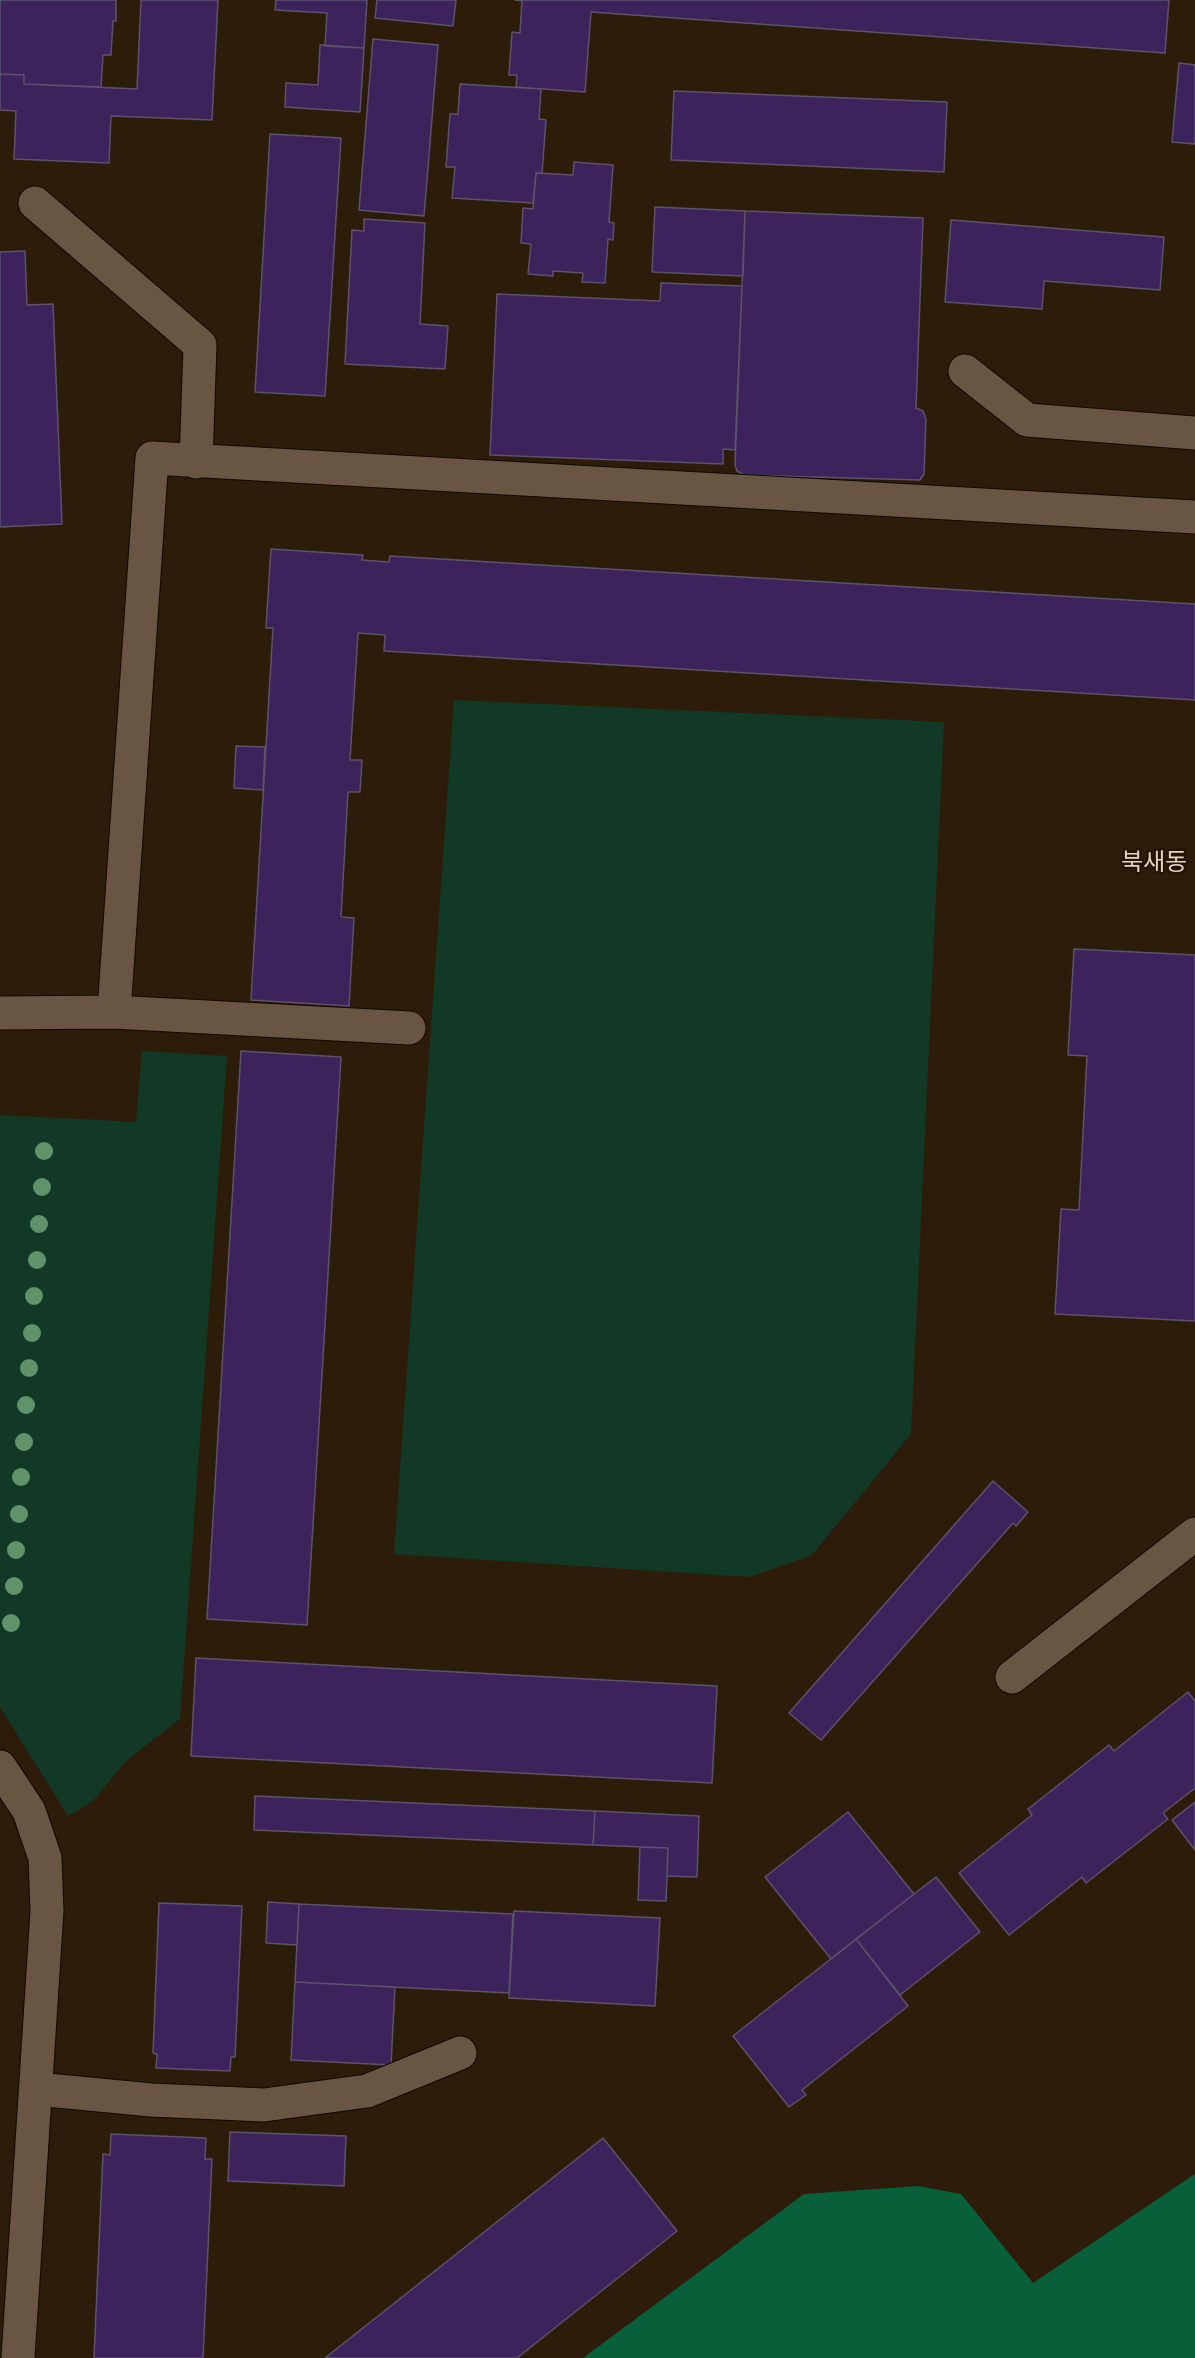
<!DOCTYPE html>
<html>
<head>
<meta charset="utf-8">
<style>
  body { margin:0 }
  canvas { display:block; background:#2c1c09 }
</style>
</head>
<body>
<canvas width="1195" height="2358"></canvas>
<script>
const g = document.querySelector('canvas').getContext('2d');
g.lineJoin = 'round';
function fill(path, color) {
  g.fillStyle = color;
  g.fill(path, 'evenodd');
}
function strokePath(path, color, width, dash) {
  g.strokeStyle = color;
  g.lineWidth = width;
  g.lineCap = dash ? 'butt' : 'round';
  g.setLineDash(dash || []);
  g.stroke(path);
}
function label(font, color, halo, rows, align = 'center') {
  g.font = font + ' Overpass,"Noto Sans KR",sans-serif';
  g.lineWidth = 4.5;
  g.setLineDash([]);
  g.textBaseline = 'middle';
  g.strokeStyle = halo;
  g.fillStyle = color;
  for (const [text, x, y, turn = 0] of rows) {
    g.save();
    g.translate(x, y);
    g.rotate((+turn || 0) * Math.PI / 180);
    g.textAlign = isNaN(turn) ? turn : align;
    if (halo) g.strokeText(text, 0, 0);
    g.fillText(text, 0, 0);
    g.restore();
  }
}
fill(new Path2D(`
  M454,700L944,722L911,1434L812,1555L750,1577L394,1554Z
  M142,1051L227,1056L180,1719L127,1760L92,1802L68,1816L0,1707V1115L136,1122Z`), '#123925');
fill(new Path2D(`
  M1195,2174V2358H583L804,2194L918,2186L961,2194L1033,2283Z`), '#08603b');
const building = new Path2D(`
  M0,0H116V21H113L111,55H103L101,87L24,84V75L0,74Z
  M141,0H218L212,120L111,116L109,163L14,159L16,111L0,110V74L24,75V84L137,89Z
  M276,0H367L364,48L325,46L327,13L275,10Z
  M377,0H456L453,26L375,18Z
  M515,0H1169L1165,53L591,12L585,92L516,87L517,75H509L512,32L520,33L522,1Z
  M373,39L438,45L424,216L359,210Z
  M320,45L364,48L360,112L285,107L286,83L318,85Z
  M1179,63L1195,65V144L1172,142Z
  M460,84L541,89L539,119L546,120L542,173H536L533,203L452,198L455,167H446L450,114H458Z
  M674,91L947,102L944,172L671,160Z
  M270,134L341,138L325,396L255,392Z
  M574,162L613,165L609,222L614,223L613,240L608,239L605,283L582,282L583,273L553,271V276L528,274L531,244L521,243L523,208L533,209L536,173L573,175Z
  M655,207L745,211L743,276L652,272Z
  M745,211L923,218L916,408L923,411L926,419L924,474L920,480L744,475L737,471L735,465Z
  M364,219L425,223L420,324L448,326L445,369L345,364L352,230L364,231Z
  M951,220L1164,237L1160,290L1044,281L1042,309L945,302Z
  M25,251L27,305L53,304L62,524L0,527V252Z
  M661,283L742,286L735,450L723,449V464L490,455L497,294L660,301Z
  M271,549L363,555L362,560L389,562L390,556L1195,604V700L384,651L385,635L358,633L350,760H362L360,792H348L341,917L354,918L349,1006L251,1000L273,628H266Z
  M236,746L265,747L263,790L234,788Z
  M1074,949L1195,955V1321L1055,1314L1061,1209L1079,1210L1087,1056L1068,1055Z
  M241,1051L341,1057L307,1625L207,1619Z
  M993,1481L1028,1512L1016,1526L1013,1523L821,1740L789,1713Z
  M196,1658L717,1686L712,1783L191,1756Z
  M1188,1692L1195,1701V1788L1163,1813L1168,1819L1086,1883L1082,1877L1009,1935L959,1873L1032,1815L1028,1809L1109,1745L1114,1751Z
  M255,1796L595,1811L593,1845L254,1830Z
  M1195,1802V1850L1172,1820Z
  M595,1811L699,1816L697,1877L667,1876L668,1848L593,1845Z
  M848,1812L914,1894L831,1959L765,1877Z
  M640,1847L668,1848L666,1901L638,1900Z
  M936,1877L980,1932L900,1995L856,1939Z
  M268,1902L299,1904L297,1945L266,1943Z
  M159,1903L242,1906L235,2057H231L230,2071L156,2068L157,2054L153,2053Z
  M299,1904L513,1914L509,1993L295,1982Z
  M514,1911L660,1918L655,2006L509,1998Z
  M856,1939L908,2006L802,2090L806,2095L789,2107L733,2036Z
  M295,1982L395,1987L391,2065L291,2060Z
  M230,2132L346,2136L344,2186L228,2181Z
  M111,2134L206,2138L205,2159H212L203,2358H94L103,2154L110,2155Z
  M603,2138L677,2231L517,2358H325Z`);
fill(building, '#3c235b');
strokePath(building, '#5c536b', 1.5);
const street = new Path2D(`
  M35,203L200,345L196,462
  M965,371L1027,420L1195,433
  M114,1012L152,458L1195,517
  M0,1013L114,1012L409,1028
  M1012,1677L1195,1534
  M0,1767L29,1811L45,1858L47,1911L18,2358
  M37,2089L151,2100L264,2105L367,2091L460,2053`);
strokePath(street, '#130600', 35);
strokePath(street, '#685642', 33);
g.fillStyle = '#60936a';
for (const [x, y] of [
  [44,1151],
  [42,1187],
  [39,1224],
  [37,1260],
  [34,1296],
  [32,1333],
  [29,1368],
  [26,1405],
  [24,1442],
  [21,1477],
  [19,1514],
  [16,1550],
  [14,1586],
  [11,1623]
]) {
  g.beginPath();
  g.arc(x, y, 9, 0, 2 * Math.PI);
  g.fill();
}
label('24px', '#e9d3bc', '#221302', [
  ["북새동",1154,865]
]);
</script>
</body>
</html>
